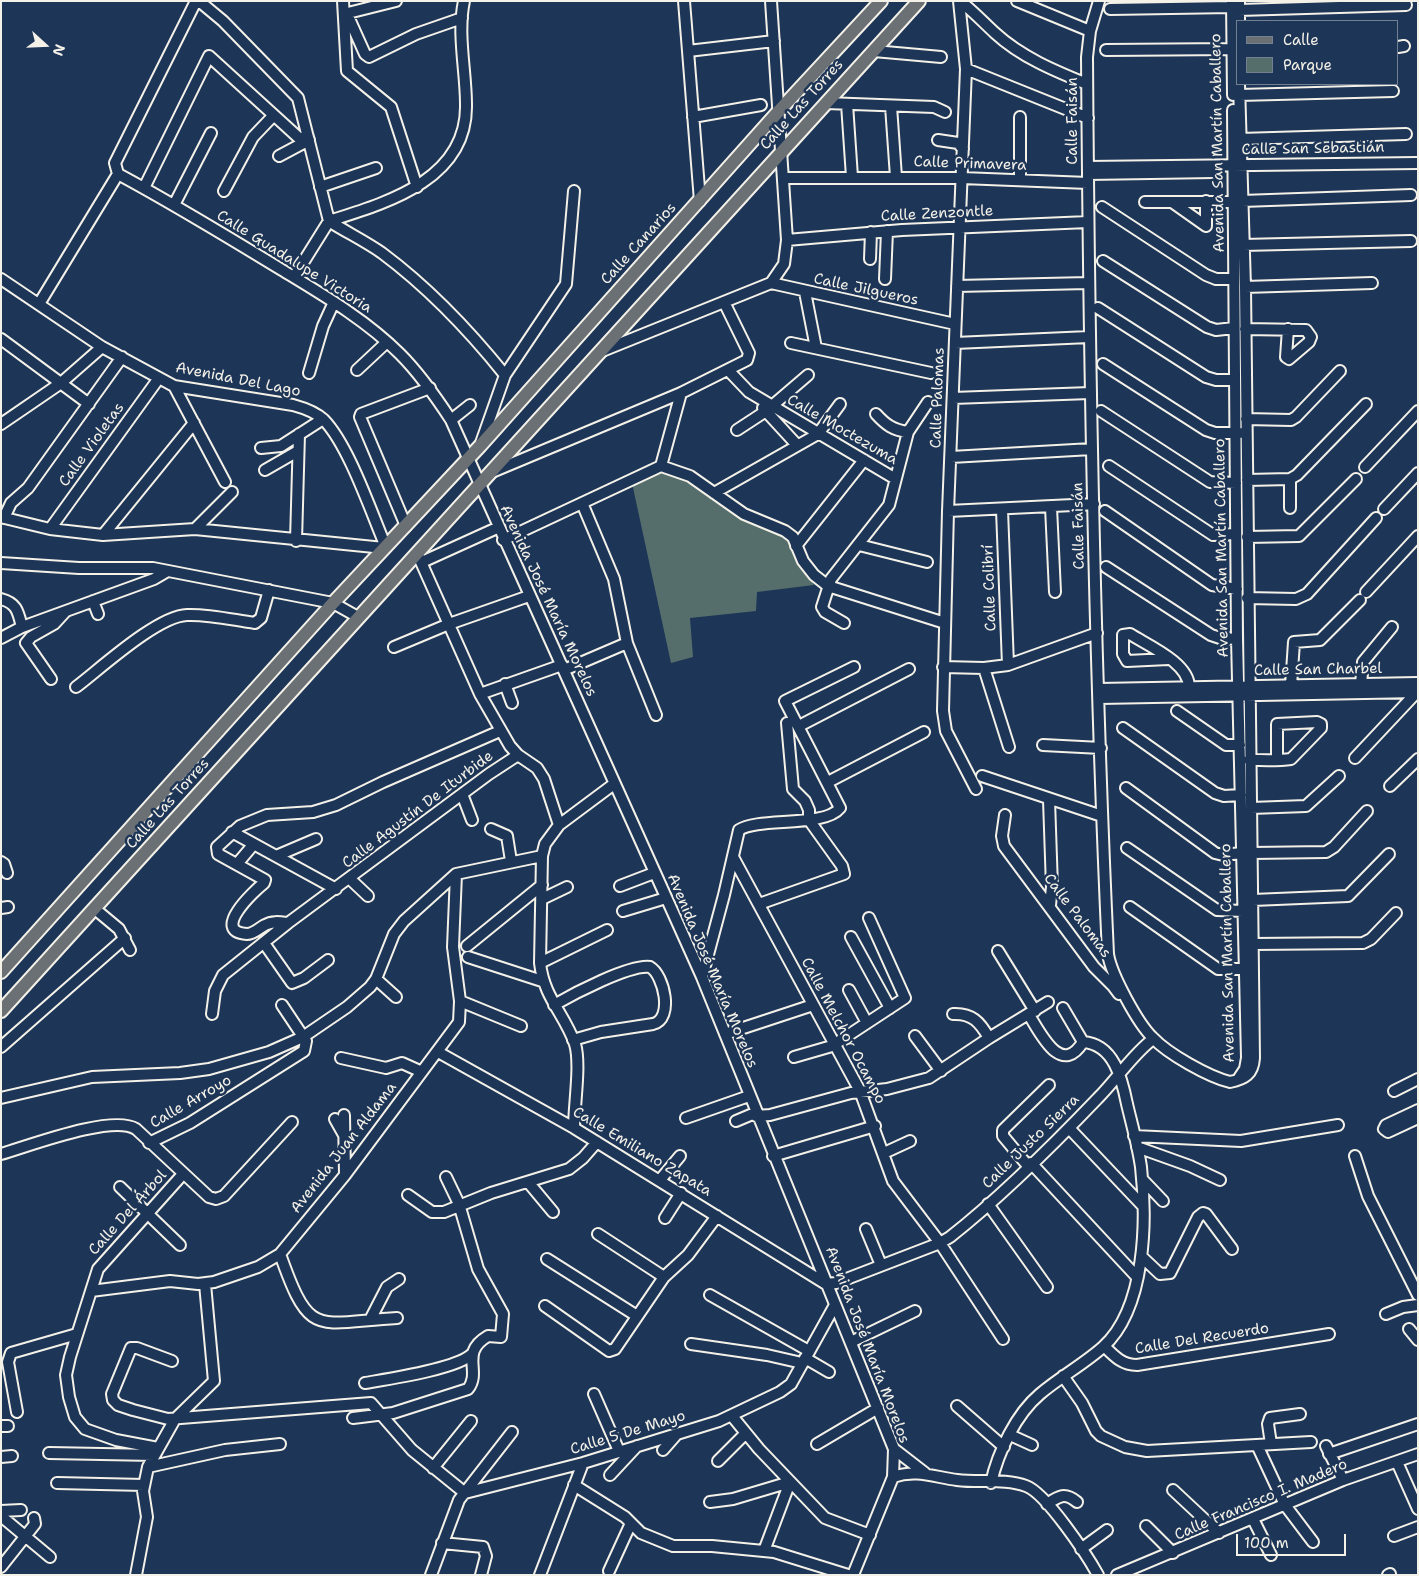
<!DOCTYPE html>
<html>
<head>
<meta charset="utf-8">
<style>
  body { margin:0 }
  #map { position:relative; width:1419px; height:1576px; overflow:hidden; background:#1d3557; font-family:"Shantell Sans",sans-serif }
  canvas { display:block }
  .frame { position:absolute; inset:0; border:2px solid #f4f1e8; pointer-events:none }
  .legend { position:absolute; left:1236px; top:20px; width:162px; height:65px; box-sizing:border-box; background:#1d3557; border:1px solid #738091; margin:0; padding:6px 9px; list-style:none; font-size:15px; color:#f4f1e8 }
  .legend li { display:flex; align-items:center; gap:10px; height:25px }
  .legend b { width:25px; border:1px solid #738091 }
  .north { position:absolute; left:20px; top:20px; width:50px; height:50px; -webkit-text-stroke:4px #1d3557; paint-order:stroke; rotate:110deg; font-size:14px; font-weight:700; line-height:20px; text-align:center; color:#f4f1e8 }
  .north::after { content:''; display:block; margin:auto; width:18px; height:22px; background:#f4f1e8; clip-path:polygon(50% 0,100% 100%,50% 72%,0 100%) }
  .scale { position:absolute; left:1236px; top:1534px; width:110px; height:22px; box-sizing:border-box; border:2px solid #f4f1e8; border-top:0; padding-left:6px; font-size:15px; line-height:18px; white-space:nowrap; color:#f4f1e8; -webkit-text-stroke:4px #1d3557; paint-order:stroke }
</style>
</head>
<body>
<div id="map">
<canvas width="1419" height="1576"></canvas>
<div class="frame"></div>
<ul class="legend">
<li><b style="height:6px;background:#6b7074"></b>Calle</li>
<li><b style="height:14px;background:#556e6b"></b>Parque</li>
</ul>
<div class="north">N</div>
<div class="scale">100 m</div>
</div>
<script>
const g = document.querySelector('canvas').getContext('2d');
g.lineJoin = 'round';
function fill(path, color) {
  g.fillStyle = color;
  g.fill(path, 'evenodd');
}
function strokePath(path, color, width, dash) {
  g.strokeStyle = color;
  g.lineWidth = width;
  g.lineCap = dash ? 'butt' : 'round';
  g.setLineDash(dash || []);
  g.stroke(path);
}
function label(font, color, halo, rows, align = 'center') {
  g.font = font + ' "Shantell Sans",sans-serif';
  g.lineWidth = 5;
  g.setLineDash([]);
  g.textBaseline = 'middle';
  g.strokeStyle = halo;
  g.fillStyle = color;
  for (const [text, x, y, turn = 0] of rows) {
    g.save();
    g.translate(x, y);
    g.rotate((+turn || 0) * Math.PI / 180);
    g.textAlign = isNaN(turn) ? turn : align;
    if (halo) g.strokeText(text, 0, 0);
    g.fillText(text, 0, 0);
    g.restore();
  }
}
fill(new Path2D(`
  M662,470L684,477L739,516L785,537L814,585L757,592L756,611L690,618L693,657L671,663L632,483Z`), '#556e6b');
const minor = new Path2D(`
  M196,1L115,163L118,174C174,204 228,237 282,270C323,295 366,320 400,354C420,374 436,397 451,420L702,977L894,1449L893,1477L853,1575
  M199,1L223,21L298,98L329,221C346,232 365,241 382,253C429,288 468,329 505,375L481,443
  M343,1L347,71L391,107L417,187
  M684,1L700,201
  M959,1L966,69L948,511L943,711L946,731L976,789
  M960,1C973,11 983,22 995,33C1021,57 1055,71 1087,84
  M1017,1L1090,31
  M1099,1L1090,31L1087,57C1089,356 1094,655 1108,954C1111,974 1138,1024 1153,1038C1168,1054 1209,1077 1230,1082C1245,1079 1253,1074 1254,1058L1245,287L1239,84
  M1232,1L1233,95
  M1239,1V21
  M1110,9L1232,7
  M1239,10L1406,5
  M344,14L396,1
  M347,14L365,54L369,57L416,34L462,18
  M1398,47L1404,46
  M1106,50L1232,49
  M688,51L774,41
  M874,51L941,57
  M966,69L1088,118
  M1239,95L1393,91
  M826,103L934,107L945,112
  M847,104L852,177
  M891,106L896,177
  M1233,110L1237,639L1247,1058L1245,1069L1239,1078
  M693,117L761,105
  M1240,139L1406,134
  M938,140L958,143L963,149
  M279,156L309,140
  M1088,167L1418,163
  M1088,174L1214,172
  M784,178H962L1088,183
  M1020,180V117
  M320,187L376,168
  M144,188L209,56L299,138L308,137
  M224,191L253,137L273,116
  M1206,201V226
  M1242,201L1411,195
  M1145,202H1233
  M1172,202L1206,226
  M174,205L211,133
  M1102,207L1206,275L1216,279H1234
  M787,240L902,230L1088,222
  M1243,245L1411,241
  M870,259L871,232
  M1103,261L1207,327L1216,330L1234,328
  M294,277L329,221C386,203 468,180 466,104C466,71 457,34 464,1
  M1,279L102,347L174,386L293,405C304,408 316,412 324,420C349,446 371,512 386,547
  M885,279L887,231
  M771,283L955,324
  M957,286L1088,283
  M1245,287L1372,283
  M805,292L816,348
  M39,304L118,174
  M1098,308L1206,377L1216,380H1235
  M1245,329L1306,330L1311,337L1309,342L1289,359L1286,357L1288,329
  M1,339L89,404
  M791,343L931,373
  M955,343L1089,337
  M602,351L771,283L784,264L787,240L771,1
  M1103,364L1206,430L1215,433H1240
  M357,370L387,342
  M728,370L749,392L894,478
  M309,373L323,326L334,302
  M505,375L566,284L574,191
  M174,386L225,482
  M953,398L1090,393
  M763,408L797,445
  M1101,411L1210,482L1236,483
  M876,414C886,425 893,430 908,432
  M1246,419L1291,420L1296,417L1340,371
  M451,420L470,405
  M1,424L61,383L102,347
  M737,430L766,411L808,375
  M261,448L281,446L323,419
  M951,457L1092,449
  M661,466L681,393
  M1109,466L1213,535L1236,534
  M1365,467L1418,411
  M265,470L298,451
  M492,472L681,393L747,360L749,353L724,302
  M1247,480L1290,479L1297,475L1366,404
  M714,493L818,434L840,404
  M582,503L614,579L627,643L656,715
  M1051,507L1055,592
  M1290,508V479
  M1384,509L1418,473
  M1002,510L1008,665
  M948,511L1094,504
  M1105,511L1212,585L1237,589
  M1,517L50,529L103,535L195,529L384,548
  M4,518L11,503L28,488L122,357
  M406,526L360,417L361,414L430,388
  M50,529L159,378
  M195,529L232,492
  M103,535L194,423
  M1247,537L1299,536L1356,479
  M503,540L661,466L690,476L744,514L785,531L793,537L803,561L814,575L828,586L945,623
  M296,541L299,434
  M859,545L927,562
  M796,546L864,460
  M417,553L480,694L510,746L518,755L537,768L544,779L559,825
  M422,562L497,528
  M1,563L79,568H153L333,603L358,617
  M1106,567L1211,635L1220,638L1237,639
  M1366,592L1418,536
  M1247,598L1296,599L1307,594L1376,518
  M1,599C17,603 18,612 22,627
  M93,601L98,614
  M844,623L825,612L822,607L831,579L889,505L908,432L928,402
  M1,638L22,627L154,579L166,572
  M394,647L449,624L529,596
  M1168,659L1127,661L1123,654V635L1130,634C1149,646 1189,663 1189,687
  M943,667L984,668L1008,665L1097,633
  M984,668L1009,747
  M564,670L627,643
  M51,679L26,643L31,637L54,624L65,612
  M505,684L512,703
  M1361,684L1363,662L1392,627
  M1291,686L1294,642L1320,640L1360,600
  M76,687C100,669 157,616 187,615C209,614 233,620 255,623L261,618L269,590
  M1099,689L1418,683
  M480,694L562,665
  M1100,698L1418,692
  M1177,711L1226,745H1240
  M799,726L909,669
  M1123,728L1215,793L1224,796L1241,795
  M1043,745L1101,748
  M1355,758L1417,692
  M1249,760C1263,760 1278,761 1291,759L1321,728V724L1317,722L1277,724V760
  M982,776L1102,816
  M828,782L924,732
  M1390,786L1418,759
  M1126,788L1215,853L1223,855L1242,853
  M462,794L472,820
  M1049,800L1052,887L1050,905
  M1251,808L1306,806L1339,776
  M1005,815L1002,836L1004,846L1094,967L1113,986L1119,994
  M491,829L507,836L511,861
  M232,832L336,889
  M1127,848L1217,910L1243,911
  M1252,853L1326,852L1334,847L1367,811
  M276,856L316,839
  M733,857L860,1091L893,1181L940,1243L1003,1339
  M1,862L4,864L7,873
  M237,864L253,845
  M350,879L368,896
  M620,886L654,873
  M542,899L567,887
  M1253,900L1348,896L1389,854
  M759,904L844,874L842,866L809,820V810L805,801L793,789L787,723
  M1130,907L1218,969H1243
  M1,908L8,907
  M95,909L119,929L130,950
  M623,911L666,898
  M288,923C279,922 272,921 265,925C259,928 254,934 247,934C210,932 254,891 264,883L265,880L218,854L217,847L240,826L267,815L313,812L336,805L383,782L500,731
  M851,937L890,1008
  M264,943L292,983L304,978L328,960
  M1253,944L1363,943L1371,939L1396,913
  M467,946L542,885
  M998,951L1035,1011
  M468,957L542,981
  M540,963L607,930
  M702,977L724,895L739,830C758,817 824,828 840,808L785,701L854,667
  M376,979L396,997
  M849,990L867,1023
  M460,1001L521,1026
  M554,1005C573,994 630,964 650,967C664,975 674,1019 653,1024L601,1032L573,1040
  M212,1014L215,991L223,975L288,923L489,774L518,755
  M953,1014C972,1013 980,1022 989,1038
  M1029,1015C1041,1034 1061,1077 1083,1042
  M725,1034L813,1005
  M915,1036L941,1071
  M1,1047L125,938
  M438,1052L574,1128L826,1284L836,1283L940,1243L950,1237C1001,1197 1054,1144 1098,1098C1117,1079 1132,1055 1153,1039
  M794,1057L832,1046L905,998L869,918
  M341,1058L386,1068L402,1063L422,1072
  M1394,1091L1418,1079
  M1,1098L92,1077L180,1073L209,1069L269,1052L303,1037L347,1007L370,987L376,979L394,934L404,921L456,874L542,856
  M1418,1110L1386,1125L1384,1129L1388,1132L1418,1118
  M344,1115L345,1175
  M756,1116L770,1115L851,1093L887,1089L929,1078L989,1038L1048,1002
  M686,1118L749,1096
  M335,1119L344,1135
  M736,1121L755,1113
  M574,1128C574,1105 581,1064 575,1044C564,1013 544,998 540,963L542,856L545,844L559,825L614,784
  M1069,1128L1142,1205
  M1134,1136L1241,1141L1338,1125
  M149,1143L190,1123L304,1051L306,1041L282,1005
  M1137,1147L1190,1166L1220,1180
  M884,1153L910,1141
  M1,1154C29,1146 112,1114 136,1129L209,1197L216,1199L224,1196L292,1122
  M773,1156L875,1126
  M1355,1156L1368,1196L1418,1295
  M1031,1163L1137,1277
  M1028,1166L1003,1136V1130L1049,1085
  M1142,1179L1163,1201
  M660,1180L680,1156
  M528,1182L553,1212
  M120,1187L180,1245
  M408,1195L432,1212H444L491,1193L569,1169L583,1158L597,1142
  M988,1204L1047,1287
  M665,1218L681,1193
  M866,1229L881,1265
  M598,1234L664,1277
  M280,1254C310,1339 315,1323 397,1318
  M1142,1257L1160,1274L1170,1273L1198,1217L1203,1213L1206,1214L1232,1249
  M547,1259L637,1316
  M91,1291L170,1281L198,1284L214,1282L258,1267L280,1254L345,1175L459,1022L460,1001L453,947L456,874
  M710,1295L809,1351
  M545,1306L609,1351L615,1349L664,1277L688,1255L717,1216
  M1386,1314L1403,1307L1418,1305
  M370,1320L387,1287L399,1279
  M1409,1329L1418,1340
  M851,1342L915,1311
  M691,1344L767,1355L802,1363
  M1104,1346C1114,1356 1122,1365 1137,1365L1329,1334
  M805,1358L829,1372
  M172,1361L137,1348H131L112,1394L113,1400L118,1405L133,1410L168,1419L371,1403L412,1450L465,1493
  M1063,1376L1082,1403L1096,1431L1101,1436L1125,1447L1147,1451L1311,1442
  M365,1383C388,1379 457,1369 472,1354
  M594,1394L619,1451
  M957,1406L1004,1447
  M17,1412L8,1362L11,1353L77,1334
  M732,1416L759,1449L825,1518L870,1535
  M353,1418L393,1413L468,1389C482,1371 459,1353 488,1336L501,1337L503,1314L478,1269L459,1204L446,1177
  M1,1426H8
  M1010,1435L1032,1445
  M817,1444L878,1408
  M1271,1444L1268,1424L1270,1418L1300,1414
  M1257,1445L1285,1505L1313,1542
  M1326,1446L1343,1480
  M158,1448L116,1440L85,1429L75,1417L69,1397L66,1375L70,1357L98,1269L183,1174
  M894,1449L925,1473
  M663,1450L677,1434
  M49,1453L154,1455
  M1329,1454L1418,1424
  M1,1457L12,1456
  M718,1461L746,1433
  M1397,1462L1418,1509
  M148,1467L225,1450L280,1444
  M433,1468L471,1421
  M610,1475L637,1446
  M893,1477C916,1469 934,1477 957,1480C979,1483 1005,1478 1026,1486C1046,1493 1087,1555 1098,1575
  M57,1483L144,1485
  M991,1483C998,1452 1016,1414 1040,1394C1060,1377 1084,1364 1103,1347C1146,1308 1147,1220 1141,1167C1138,1146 1132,1125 1127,1104C1122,1079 1114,1044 1083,1042L1063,1008
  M574,1485L625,1517L641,1533L673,1546H712L774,1552L848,1575
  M1173,1490L1219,1533
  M465,1493L583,1463L719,1421L780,1392L791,1384L835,1305
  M710,1502L733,1499L790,1482
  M1047,1504C1059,1496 1065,1492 1077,1502
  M1,1511L21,1510
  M1,1516L50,1557
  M1253,1519L1271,1555
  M1146,1526L1173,1553
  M1394,1536L1418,1527
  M442,1543L483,1547L486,1556L481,1575
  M1081,1549L1107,1530
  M764,1551L790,1482
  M1,1567L35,1524L34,1518
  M609,1571L631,1523
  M136,1575L147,1517L143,1491L148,1467L175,1419L214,1381L205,1284
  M431,1575L459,1500L512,1432
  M540,1575L583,1463
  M1117,1575L1343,1480L1418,1454
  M1388,1575L1390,1574`);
const major = new Path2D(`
  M1,972L333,603L480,446L778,112L881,1
  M1,1011L919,1`);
strokePath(minor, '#f4f1e8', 14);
strokePath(major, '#f4f1e8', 16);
strokePath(minor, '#1d3557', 10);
strokePath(major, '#6b7074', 12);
label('15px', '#f4f1e8', '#1d3557', [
  ["Calle Las Torres",802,105,-48],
  ["Calle Faisán",1073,121,-90],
  ["Avenida San Martín Caballero",1218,143,-91],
  ["Calle San Sebastián",1313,149,-1],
  ["Calle Primavera",970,164,2],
  ["Calle Zenzontle",937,214,-3],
  ["Calle Canarios",639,244,-48],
  ["Calle Guadalupe Victoria",294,262,32],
  ["Calle Jilgueros",866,290,12],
  ["Avenida Del Lago",238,380,11],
  ["Calle Palomas",938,398,-88],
  ["Calle Moctezuma",842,430,30],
  ["Calle Violetas",92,445,-54],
  ["Calle Faisán",1079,526,-91],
  ["Avenida San Martín Caballero",1222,548,-91],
  ["Calle Colibrí",990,588,-92],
  ["Avenida José María Morelos",548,601,65],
  ["Calle San Charbel",1318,670,-1],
  ["Calle Las Torres",168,804,-48],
  ["Calle Agustín De Iturbide",418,810,-37],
  ["Calle Palomas",1077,916,53],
  ["Avenida San Martín Caballero",1228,953,-91],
  ["Avenida José María Morelos",712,971,67],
  ["Calle Melchor Ocampo",843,1031,62],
  ["Calle Arroyo",191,1102,-30],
  ["Calle Justo Sierra",1031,1142,-44],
  ["Avenida Juan Aldama",344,1148,-52],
  ["Calle Emiliano Zapata",642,1152,31],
  ["Calle Del Árbol",128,1213,-48],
  ["Calle Del Recuerdo",1202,1339,-9],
  ["Avenida José María Morelos",867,1345,69],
  ["Calle 5 De Mayo",628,1433,-17],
  ["Calle Francisco I. Madero",1261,1500,-23]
]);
</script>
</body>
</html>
